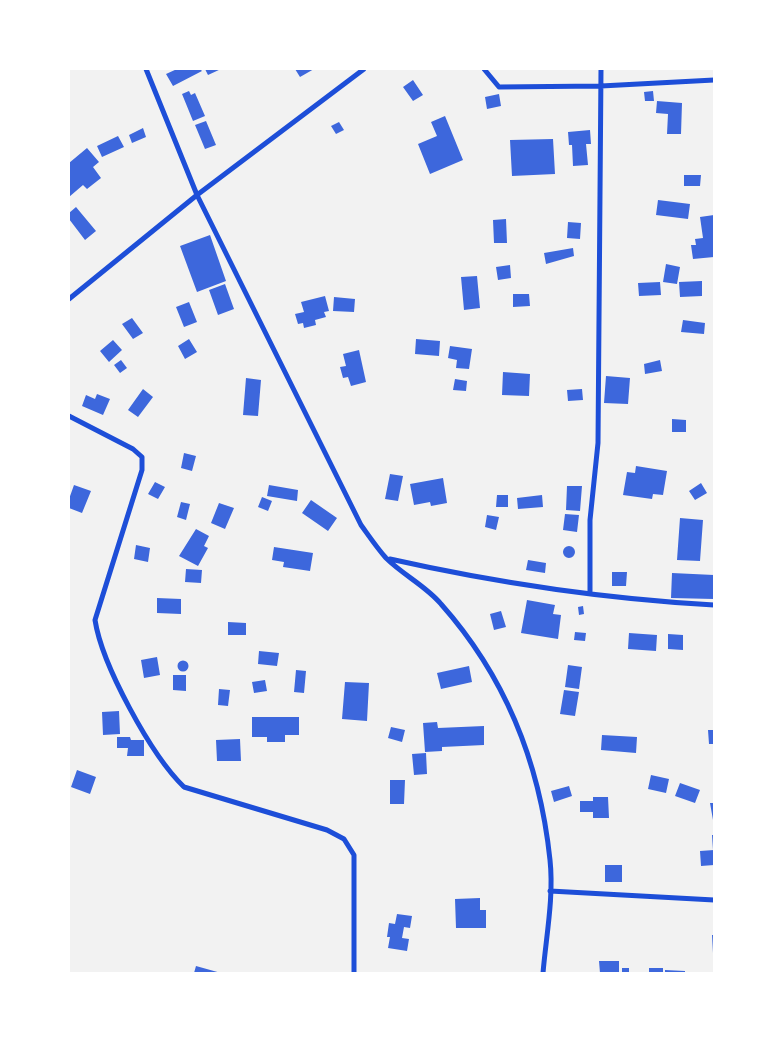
<!DOCTYPE html>
<html>
<head>
<meta charset="utf-8">
<style>
  body { margin:0 }
  #map { position:relative; width:783px; height:1042px; overflow:hidden; background:#f2f2f2; font-family:"Golos Text",sans-serif }
  canvas { display:block }
  .frame { position:absolute; inset:0; border:70px solid #fff; pointer-events:none }
</style>
</head>
<body>
<div id="map">
<canvas width="783" height="1042"></canvas>
<div class="frame"></div>
</div>
<script>
const g = document.querySelector('canvas').getContext('2d');
g.lineJoin = 'round';
function fill(path, color) {
  g.fillStyle = color;
  g.fill(path, 'evenodd');
}
function strokePath(path, color, width, dash) {
  g.strokeStyle = color;
  g.lineWidth = width;
  g.lineCap = dash ? 'butt' : 'round';
  g.setLineDash(dash || []);
  g.stroke(path);
}
fill(new Path2D(`
  M177,69H200L202,71L173,86L166,74Z
  M205,69H221L208,75Z
  M295,69H314L300,77Z
  M413,80L423,95L413,101L403,87Z
  M189,91L191,95L195,93L205,116L193,121L182,94Z
  M653,91L654,101H645L644,92Z
  M499,94L501,106L487,109L485,97Z
  M657,101L682,103L681,134H667L668,114L656,113Z
  M445,116L463,160L430,174L418,144L437,136L431,122Z
  M206,121L216,145L205,149L195,125Z
  M339,122L344,130L336,134L331,126Z
  M143,128L146,137L132,143L129,135Z
  M590,130L591,144H586L588,165L573,166L572,145H569L568,132Z
  M118,136L124,147L102,157L97,146Z
  M553,139L555,174L512,176L510,140Z
  M87,148L99,162L93,167L101,178L87,189L83,185L69,197V163Z
  M684,175H701L700,186H684Z
  M658,200L690,204L688,219L656,215Z
  M76,207L96,231L85,240L69,219V213Z
  M714,215V257L693,259L691,245H696L695,239L703,238L700,217Z
  M506,219L507,243H494L493,220Z
  M568,222L581,223L580,239L567,238Z
  M210,235L226,281L197,292L180,246Z
  M573,248L574,256L546,264L544,253Z
  M666,264L680,267L677,284L663,282Z
  M510,265L511,278L498,280L496,267Z
  M477,276L480,308L464,310L461,277Z
  M702,281V296L680,297L679,282Z
  M660,282L661,295L639,296L638,283Z
  M225,284L234,309L218,315L209,290Z
  M513,294H529L530,306L513,307Z
  M325,296L329,311L324,312L326,317L315,320L316,325L304,328L303,323L298,324L295,314L304,312L301,302Z
  M334,297L355,299L354,312L333,311Z
  M189,302L197,322L184,327L176,307Z
  M132,318L143,333L133,339L122,324Z
  M683,320L705,323L704,334L681,332Z
  M189,339L197,352L185,359L178,346Z
  M416,339L440,341L439,356L415,354Z
  M113,340L122,350L109,362L100,351Z
  M450,346L472,349L469,369L456,368L457,360L448,358Z
  M359,350L366,382L351,386L348,377L343,378L340,367L346,366L343,354Z
  M121,360L127,368L120,373L114,365Z
  M660,360L662,371L645,374L644,364Z
  M503,372L530,374L529,396L502,395Z
  M606,376L630,378L628,404L604,403Z
  M246,378L261,380L258,416L243,415Z
  M455,379L467,381L466,391L453,390Z
  M143,389L153,397L138,417L128,410Z
  M582,389L583,400L568,401L567,390Z
  M97,394L110,399L103,415L82,406L86,395L95,399Z
  M672,419L686,420V432H672Z
  M184,453L196,456L192,471L181,468Z
  M636,466L667,471L663,495L653,494L652,499L623,495L627,472L635,473Z
  M390,474L403,476L398,501L385,499Z
  M443,478L447,503L431,506L430,502L414,505L410,484Z
  M155,482L165,487L158,499L148,494Z
  M701,483L707,493L695,500L689,491Z
  M74,485L91,491L82,513L69,508V499Z
  M269,485L298,490L297,501L267,496Z
  M567,486H582L580,511L566,510Z
  M497,495H508V507H496Z
  M542,495L543,507L518,509L517,498Z
  M262,497L272,501L268,511L258,507Z
  M311,500L337,518L328,531L302,513Z
  M181,502L190,504L186,520L177,517Z
  M219,503L234,508L225,529L211,523Z
  M565,514L579,515L577,532L563,530Z
  M487,515L499,517L496,530L485,527Z
  M680,518L703,520L700,561L677,560Z
  M196,529L209,536L204,546L208,548L198,566L179,556Z
  M136,545L150,548L148,562L134,559Z
  M563 552a6 6 0 1 1 12 0a6 6 0 1 1-12 0Z
  M274,547L313,553L310,571L283,567L284,562L272,560Z
  M528,560L546,563L545,573L526,570Z
  M186,569L202,570L201,583L185,582Z
  M612,572H627L626,586H612Z
  M672,573L714,575V599L671,598Z
  M157,598L181,599V614L157,613Z
  M527,600L555,605L553,614L561,615L558,639L521,633Z
  M583,606L584,614L579,615L578,607Z
  M501,611L506,627L494,630L490,614Z
  M228,622L246,623V635H228Z
  M575,632L586,633L585,641L574,640Z
  M629,633L657,635L656,651L628,649Z
  M668,634L683,635V650L668,649Z
  M259,651L279,653L277,666L258,664Z
  M157,657L160,675L144,678L141,660Z
  M177.5 666a5.5 5.5 0 1 1 11 0a5.5 5.5 0 1 1-11 0Z
  M568,665L582,667L579,689L565,687Z
  M469,666L472,682L441,689L437,673Z
  M296,670L306,671L304,693L294,692Z
  M173,675H186V691L173,690Z
  M265,680L267,691L254,693L252,682Z
  M345,682L369,683L367,721L342,719Z
  M219,689L230,690L228,706L218,705Z
  M564,690L579,692L575,716L560,714Z
  M119,711L120,734L103,735L102,712Z
  M252,717H299V735H285V742H267V737H252Z
  M437,722L438,728L484,726V745L442,747V751L425,752L423,723Z
  M391,727L405,730L402,742L388,738Z
  M708,730H714V744H709Z
  M602,735L637,737L636,753L601,750Z
  M117,737H130L131,740H144V756H127L128,748H117Z
  M240,739L241,761H217L216,740Z
  M426,753L427,774L414,775L412,754Z
  M77,770L96,777L90,794L71,787Z
  M651,775L669,779L666,793L648,789Z
  M390,780H405L404,804H390Z
  M680,783L700,790L695,803L675,796Z
  M569,786L572,796L554,802L551,791Z
  M593,797H608L609,818H593V812H580V801H593Z
  M710,803H714V820H713Z
  M712,835H714V849L713,850Z
  M714,850V865L701,866L700,851Z
  M605,865H622V882H605Z
  M480,898V910H486V928H456L455,899Z
  M397,914L412,916L410,928L404,927L402,938L409,939L407,951L388,948L390,937H387L389,923L395,924Z
  M712,935H714V953H713Z
  M599,961H619V973H600Z
  M196,966L221,973H194Z
  M622,968H629V973H622Z
  M649,968H663V973H649Z
  M665,970L685,971V973H665Z`), '#3d67dc');
strokePath(new Path2D(`
  M146,69L197,195L361,525C369,536 377,548 386,558C403,575 426,586 441,604C505,676 540,764 550,860C554,897 546,937 543,973
  M484,69L499,87L601,86L714,80
  M69,299L197,195L364,69
  M69,416L133,449L142,457V470L95,620C102,665 151,755 184,787L327,830L344,839L354,855V973
  M390,559C497,583 605,599 714,605
  M590,594V520L598,443L601,69
  M550,891L714,900`), '#1d4ed8', 5);
</script>
</body>
</html>
